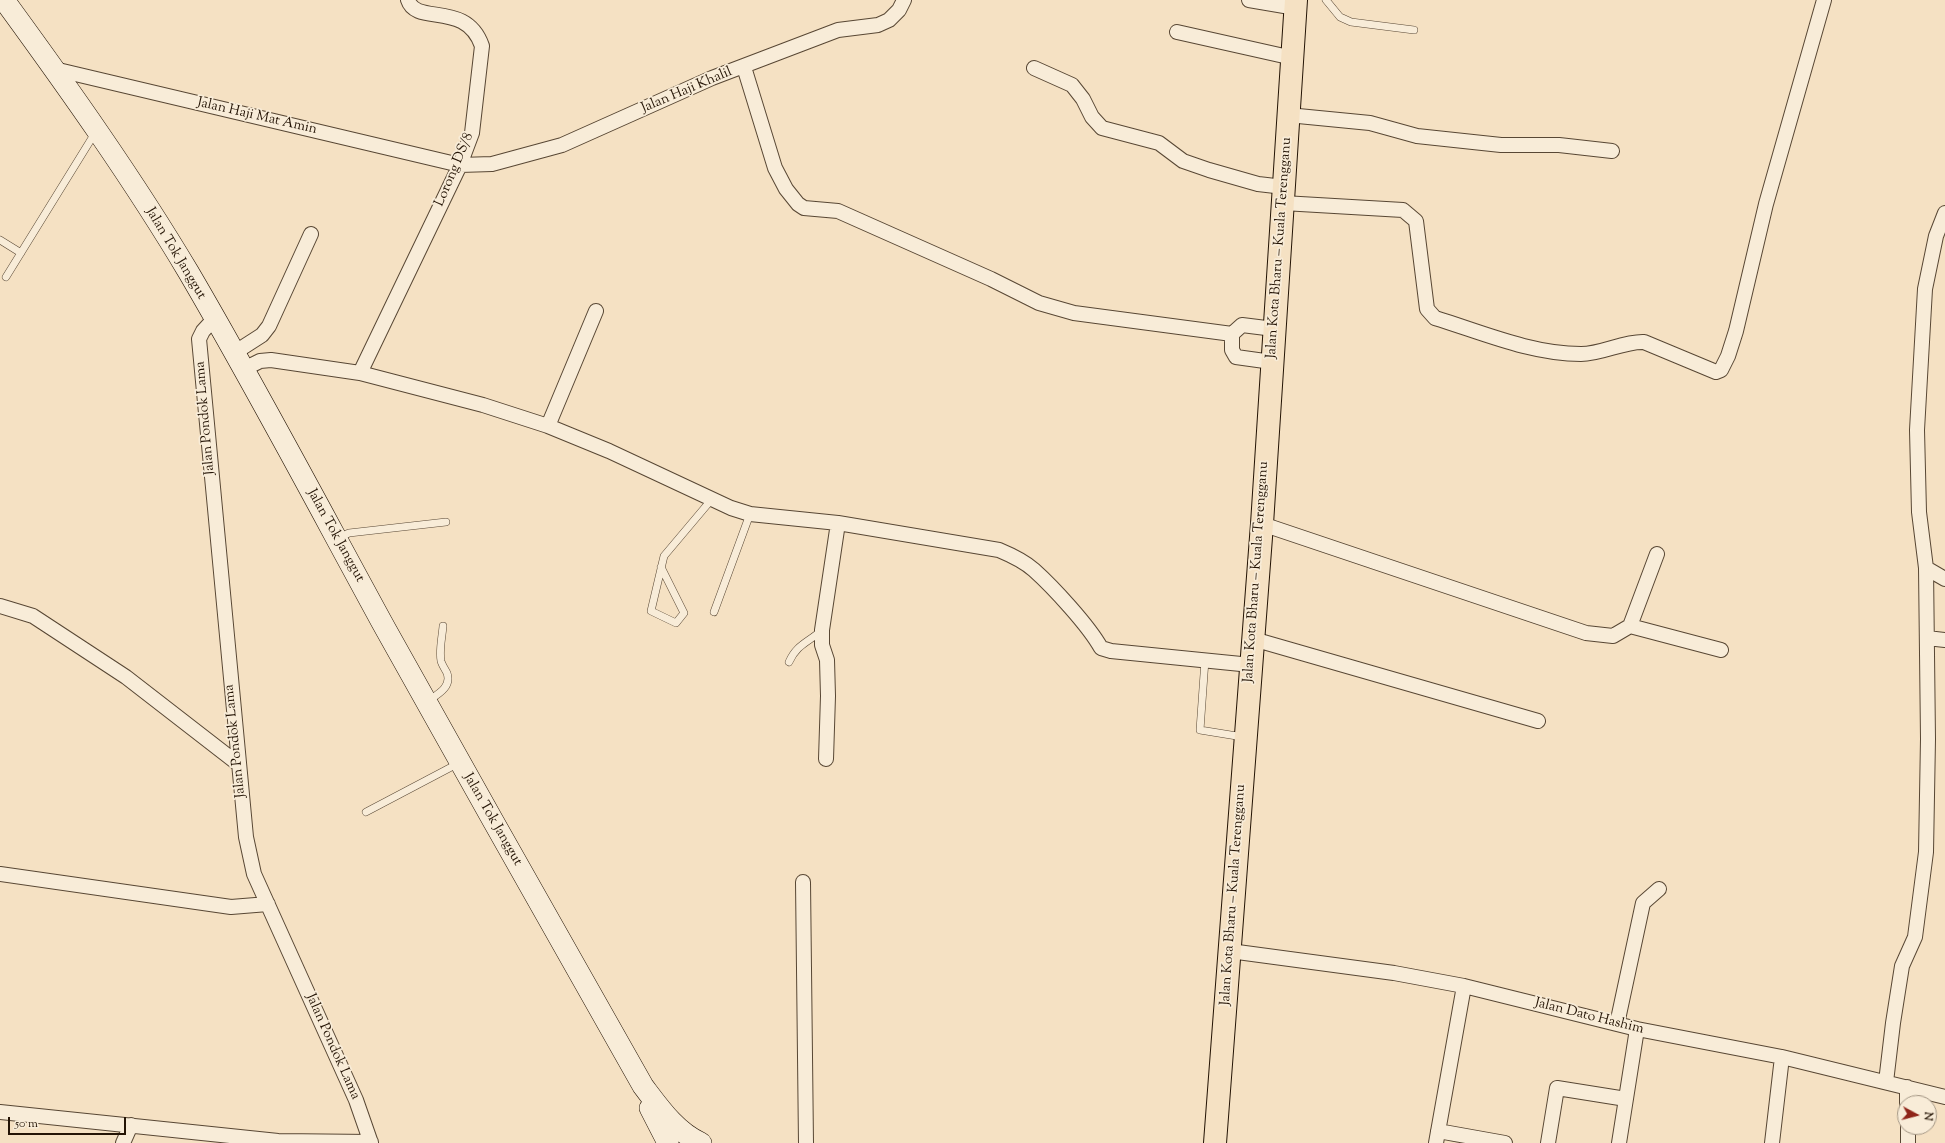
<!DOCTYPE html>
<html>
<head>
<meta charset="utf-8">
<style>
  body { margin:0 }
  #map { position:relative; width:1945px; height:1143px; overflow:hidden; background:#f5e1c3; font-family:"Sorts Mill Goudy",serif }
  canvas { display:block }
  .north { position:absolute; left:1897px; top:1095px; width:40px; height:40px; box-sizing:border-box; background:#f8ecd8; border:1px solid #a39684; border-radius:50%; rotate:97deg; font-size:11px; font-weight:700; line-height:16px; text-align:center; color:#241405 }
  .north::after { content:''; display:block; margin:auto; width:14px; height:18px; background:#8f2418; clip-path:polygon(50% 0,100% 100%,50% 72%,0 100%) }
  .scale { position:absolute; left:8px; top:1117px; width:118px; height:18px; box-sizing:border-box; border:2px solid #241405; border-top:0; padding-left:5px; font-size:12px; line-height:14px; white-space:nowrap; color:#241405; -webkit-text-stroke:3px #f8ecd8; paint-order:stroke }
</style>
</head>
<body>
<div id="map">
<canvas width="1945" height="1143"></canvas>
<div class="north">N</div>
<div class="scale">50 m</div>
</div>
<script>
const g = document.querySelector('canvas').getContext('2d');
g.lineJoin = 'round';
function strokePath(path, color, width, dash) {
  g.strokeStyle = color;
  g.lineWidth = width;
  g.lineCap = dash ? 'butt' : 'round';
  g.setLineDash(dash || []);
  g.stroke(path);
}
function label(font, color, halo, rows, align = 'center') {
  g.font = font + ' "Sorts Mill Goudy",serif';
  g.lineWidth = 3.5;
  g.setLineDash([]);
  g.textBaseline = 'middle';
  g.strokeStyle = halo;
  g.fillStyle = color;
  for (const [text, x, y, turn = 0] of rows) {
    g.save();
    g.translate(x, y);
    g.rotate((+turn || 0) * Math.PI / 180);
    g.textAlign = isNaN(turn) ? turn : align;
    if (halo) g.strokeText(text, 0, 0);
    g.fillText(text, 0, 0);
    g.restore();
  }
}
const service = new Path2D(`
  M1326,0L1340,17L1351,22L1414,30
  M0,240L21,253
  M6,277L95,133
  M338,538L349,533L446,522
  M661,567L684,613L676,623L651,611L664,556L712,499
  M714,612L750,514
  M1205,660L1200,730L1243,737
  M789,662C797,644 809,642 822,630
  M428,701C438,694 452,687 447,673C445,669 442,665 441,661C439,650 442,638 443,626
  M366,812L459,763`);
const minor = new Path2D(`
  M1249,0L1296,8
  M1177,32L1293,58
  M744,67L775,168L786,189L798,204L804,208L838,211L991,279L1039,303L1074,313L1232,334L1242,325L1274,329
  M1034,68L1072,85L1083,99L1092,117L1102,128L1159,143L1183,161L1209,170L1258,184L1284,187
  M54,69L460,165L492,164L562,145L712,78L838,30L878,25L889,20L899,10L904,0
  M1288,115L1370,123L1417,136L1501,145H1559L1612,151
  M1283,203L1403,210L1416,221L1427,309L1435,318C1481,332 1531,354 1581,354C1602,354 1624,341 1644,342L1716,372L1721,370L1728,356L1736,331L1766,204L1824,0
  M214,319L203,331L199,339L246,837L254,874L356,1100L371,1143
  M1232,334V350L1236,357L1272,362
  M234,353L262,335L269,326L311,234
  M244,369L260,361L271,360L360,373L483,405L548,426L609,451L731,508L750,514L838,523L999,550C1011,555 1024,561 1034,570C1053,587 1089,626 1101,648L1111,651L1251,665
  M360,373L460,165L472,133L482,46C466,0 416,26 408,0
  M548,426L596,311
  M1262,524L1586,633L1613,636L1630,626L1721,650
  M1926,568L1945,579
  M0,606L33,616L126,677L237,763
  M1630,626L1657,554
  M1927,638L1945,640
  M1253,639L1538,721
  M826,759L828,696L827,660L822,645V630L838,523
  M0,874L231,907L268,904
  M803,882L806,1143
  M1230,951L1394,973L1464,986L1637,1029L1782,1057L1945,1097
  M1617,1024L1643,903L1659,889
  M1886,1082L1893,1023L1902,966L1915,937L1926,852L1928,739L1926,568L1919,512L1917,430L1925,289L1936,236L1945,213
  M1907,1087V1103
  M0,1112L278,1141L371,1142
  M1908,1127V1143
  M1438,1131L1505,1143
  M123,1143L131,1125
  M1436,1143L1464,986
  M1548,1143L1557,1088L1626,1099
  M1619,1143L1637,1029
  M1772,1143L1782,1057`);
const secondary = new Path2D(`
  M4,0C69,89 133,179 189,273C257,389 320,509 385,628C470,781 557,934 643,1086C659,1107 676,1132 701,1143
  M650,1108L668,1143`);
const primary = new Path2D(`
  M1215,1143L1262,524L1296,0`);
strokePath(service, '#584734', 8);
strokePath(minor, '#584734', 16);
strokePath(secondary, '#241405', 22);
strokePath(primary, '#241405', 24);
strokePath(service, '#f8ecd8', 7);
strokePath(minor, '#f8ecd8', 14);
strokePath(secondary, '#f8ecd8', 21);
strokePath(primary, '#f5e1c3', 22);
label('14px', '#241405', '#f8ecd8', [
  ["Jalan Haji Khalil",687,91,-23],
  ["Jalan Haji Mat Amin",257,117,13],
  ["Lorong DS/8",455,170,-67],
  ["Jalan Kota Bharu – Kuala Terengganu",1280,248,-86],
  ["Jalan Tok Janggut",175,254,59],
  ["Jalan Pondok Lama",206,418,-95],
  ["Jalan Tok Janggut",335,536,61],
  ["Jalan Kota Bharu – Kuala Terengganu",1257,572,-86],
  ["Jalan Pondok Lama",236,741,-96],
  ["Jalan Tok Janggut",492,820,60],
  ["Jalan Kota Bharu – Kuala Terengganu",1234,895,-86],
  ["Jalan Dato Hashim",1589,1017,14],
  ["Jalan Pondok Lama",332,1047,66]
]);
</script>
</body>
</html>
